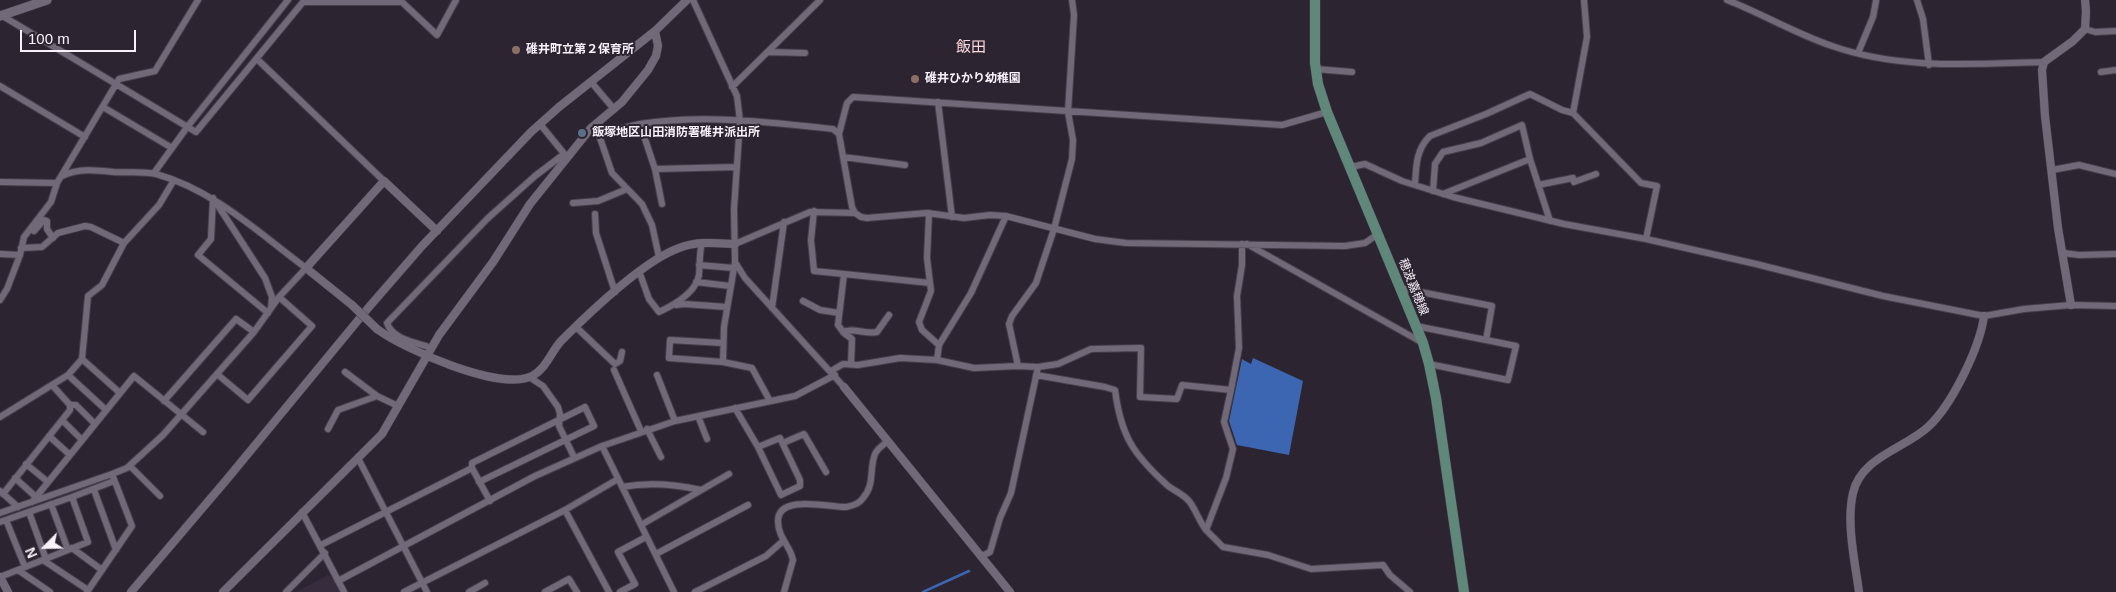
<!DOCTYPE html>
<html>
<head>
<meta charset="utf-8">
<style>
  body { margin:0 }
  #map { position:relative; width:2116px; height:592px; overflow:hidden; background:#2c2431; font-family:Arial,sans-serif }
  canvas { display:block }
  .north { position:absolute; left:20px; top:522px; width:50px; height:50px; -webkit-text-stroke:4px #2c2431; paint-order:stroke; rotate:247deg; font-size:14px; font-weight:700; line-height:20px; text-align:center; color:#f7f2fa }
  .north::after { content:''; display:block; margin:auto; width:18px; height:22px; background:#f7f2fa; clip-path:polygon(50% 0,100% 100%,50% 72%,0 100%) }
  .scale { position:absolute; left:20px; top:30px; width:116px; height:22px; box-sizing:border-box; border:2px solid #f7f2fa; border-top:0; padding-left:6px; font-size:15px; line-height:18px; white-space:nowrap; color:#f7f2fa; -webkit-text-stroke:4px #2c2431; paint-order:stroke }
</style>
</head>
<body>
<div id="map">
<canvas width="2116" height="592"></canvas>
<div class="north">N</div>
<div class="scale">100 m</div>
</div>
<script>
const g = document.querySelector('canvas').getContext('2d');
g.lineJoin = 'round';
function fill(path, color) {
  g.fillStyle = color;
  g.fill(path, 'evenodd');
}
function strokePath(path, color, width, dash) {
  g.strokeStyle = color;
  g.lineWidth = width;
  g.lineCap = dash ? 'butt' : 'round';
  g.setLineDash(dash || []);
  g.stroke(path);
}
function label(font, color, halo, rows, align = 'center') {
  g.font = font + ' Arial,"Noto Sans JP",sans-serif';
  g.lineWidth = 4;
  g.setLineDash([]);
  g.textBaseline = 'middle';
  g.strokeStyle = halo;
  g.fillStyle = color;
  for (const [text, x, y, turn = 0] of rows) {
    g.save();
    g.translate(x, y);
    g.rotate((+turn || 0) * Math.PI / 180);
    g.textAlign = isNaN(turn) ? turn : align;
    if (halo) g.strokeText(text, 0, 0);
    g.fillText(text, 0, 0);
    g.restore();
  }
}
fill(new Path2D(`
  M328,575L333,578L340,592H296Z`), '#372c3e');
fill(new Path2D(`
  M1253,358L1303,381L1289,455L1237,445L1229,421L1242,359L1251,364Z`), '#3c65b2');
strokePath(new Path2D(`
  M923,592L969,571`), '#3c65b2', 2.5);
const minor = new Path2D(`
  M693,0L737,96L740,121L734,209L735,262L724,327L723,362
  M1584,0L1587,37L1573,113L1641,183L1657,186L1646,239
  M1727,0C1763,14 1796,34 1832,46C1901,70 1972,64 2044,62
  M1917,0L1923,19L1929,65
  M1,15L196,132L303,2H402L437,35L456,0
  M2085,29L2095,32L2116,31
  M768,52L805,53
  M1858,53L1873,17L1876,1
  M257,59L384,181
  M1316,69L1352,72
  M2101,72L2116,70
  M591,82L614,109
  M0,86L85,137
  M732,87L820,0
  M938,102L952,217
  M103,107L172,148
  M1327,112L1282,125L853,97L847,103L839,134L852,207L855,213L861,217L867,218L927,213L964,218L990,215L1006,216L1095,239L1126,243L1345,246L1365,243L1378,234
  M540,124L566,156
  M640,124L655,169L662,204
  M591,128L599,135L612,173L642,204L652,225L659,257
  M599,135C612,131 626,127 640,124C703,114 769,122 833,129L839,134
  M843,157L905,165
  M1351,167L1365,164L1402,181L1453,197L1564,224L1646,239L1756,264L1883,296L1984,316L2024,309L2071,305L2116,306
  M655,169L737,167
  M2052,170L2079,165L2116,174
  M154,173L188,126L288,0
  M0,182L57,183
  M1415,185C1416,167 1416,149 1430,136L1486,114L1530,94L1562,110L1573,113
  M1538,185L1573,178L1574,182L1596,174
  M1433,191L1435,164L1443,152L1481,143L1522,125L1530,159
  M1443,194L1530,159L1550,221
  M213,198L211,239L198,255L268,313
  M573,203L598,201L627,189
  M217,204L265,278L272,297L271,308
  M814,211L811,240L814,271L844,274L838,325L844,333L852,339L851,364
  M929,213L927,258L931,291L919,322L922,330L939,345
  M595,214L596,233L615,292
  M34,231L44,220L47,221V229L53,238
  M735,244L810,212L855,213
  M1247,244L1423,343
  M21,248L42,247L58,233L85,226L91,227L124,243
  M2063,253L2079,255L2116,254
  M0,254L20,255
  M735,262L745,278L844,387
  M699,265L733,268
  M639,271L649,299L659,312C674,305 696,293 699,275C700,264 699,254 702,243
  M844,274L930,283
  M696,282L730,286
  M1400,288L1492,306L1486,340
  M0,300L7,289L20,255L24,237L51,202L57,183L119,79L155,71L198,0
  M803,301L820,310L839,313
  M676,305L684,304L727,307
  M772,308L784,222
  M1416,326L1516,346L1508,380L1429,364
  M576,327L615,364L620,361L622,352
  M843,332C854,327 865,335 877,332L889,315
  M723,343L670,340L669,358L723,362L752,368L770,401
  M426,346C412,342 392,338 387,323L487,219L535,176L564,154
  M82,359L120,393
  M937,360L939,345L971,293L1006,216
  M1018,366L1009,324L1012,316L1036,283L1054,229L1072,159L1073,140L1068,112L1074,15L1072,0
  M614,370L641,431
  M831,371L843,364L858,365L900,358L937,360L974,368L1018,366L1038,367L1011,493L1000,518L990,552L982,556
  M345,372L377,396
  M217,374L248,400L312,326L279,297
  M68,375L106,410
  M657,375L675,421
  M1036,375L1105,387L1115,390C1121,436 1133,454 1167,485C1174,491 1182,493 1189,501C1196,510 1199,521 1206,530L1226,478L1233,449L1224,422L1231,390L1182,385L1177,399L1140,397L1141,348L1091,349L1058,364L1038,367
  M529,377L543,386L558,407L560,414L559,426L574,457
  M1231,390L1239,348L1237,296L1242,265V244
  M164,401L236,319L254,332
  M70,405H76L95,424
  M735,408L758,447L781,495L800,486V480L780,438L758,447
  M698,416L707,439
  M0,417L68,375L82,359L88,296L102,285L124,243L159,205L174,180
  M62,420L82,440
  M328,429L338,410L377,396L398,406
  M647,429L661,457
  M49,436L70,455
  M783,443L804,434L826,472
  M602,446L674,592
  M358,458L427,592
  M26,464L48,482
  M130,466L160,496
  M472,468V463L585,407L594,426L479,482
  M15,478L36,497
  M622,487C649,482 674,484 701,490
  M94,490L116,550
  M0,491L18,507
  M3,494L70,410V405L52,385
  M72,497L114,481
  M32,502L134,376L203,432
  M51,504L68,550
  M565,510L609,592
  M29,512L46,559
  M302,512L344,592
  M0,513L112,474L127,468L163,435L254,332L279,297L306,268C259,233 214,190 156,174C143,171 127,173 114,172C96,170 78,168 62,176
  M6,520L25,567
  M0,522L72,497L88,542L0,577
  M641,525L729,474
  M1206,530L1223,547L1268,555L1311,569L1383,565L1390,575L1410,592
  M321,545L472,468L490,501
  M72,548L102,570
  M656,554L748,505
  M43,560L88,590
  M18,570L50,592
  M338,581L535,476L602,446L675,421L795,396L835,375
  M87,592L132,526L112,474
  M286,592L325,553
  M404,592L565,510L618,479
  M469,592L485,583
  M545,592L569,579L577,592
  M620,592L635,584L618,552L646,537
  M695,592L766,556L783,541
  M784,592L793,560C790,545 778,538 778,521C778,493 832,508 846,507C852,506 860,503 863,498C875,485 869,469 875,454C877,449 884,444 888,441`);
const tertiary = new Path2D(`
  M352,305L306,268L384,181L437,231
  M2071,305L2058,228L2045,116L2042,70L2044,62L2073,41L2085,29L2086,11L2085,0
  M377,329C404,349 500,392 532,376C546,369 551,352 561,341C589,313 643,261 679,248C697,241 716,243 735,244
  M844,387L1010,592
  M0,577L8,592
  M131,592L228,478L369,307L422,246L531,132L559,107L655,31L687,0
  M223,592L382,434L439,335L493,262L530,204L591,128L622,102L648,70L656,56L658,46L655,31
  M1859,592C1855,562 1846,523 1853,493C1861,457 1904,449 1928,427C1952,405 1980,347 1984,316`);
const secondary = new Path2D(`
  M0,16L47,0`);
const primary = new Path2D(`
  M1315,0V63L1318,84L1327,112L1423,343L1429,364L1436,398L1464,592`);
strokePath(minor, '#463f4a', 8);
strokePath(tertiary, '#463f4a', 9);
strokePath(secondary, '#463f4a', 10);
strokePath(primary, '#463f4a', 11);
strokePath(minor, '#726978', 6);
strokePath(tertiary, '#726978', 8);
strokePath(secondary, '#726978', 9);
strokePath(primary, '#5f887a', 10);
const tertiaryBridge = new Path2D(`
  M352,305L377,329`);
strokePath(tertiaryBridge, '#463f4a', 9, []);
strokePath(tertiaryBridge, '#726978', 8);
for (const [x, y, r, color] of [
  [516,50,5,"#8d6e63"],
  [915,79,5,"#8d6e63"],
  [582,133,5,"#5c6f8a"]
]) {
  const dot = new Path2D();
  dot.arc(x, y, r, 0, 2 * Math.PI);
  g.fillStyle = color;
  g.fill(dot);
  strokePath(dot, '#2c2431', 2);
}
label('bold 12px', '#f7f2fa', '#2c2431', [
  ["碓井町立第２保育所",526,50],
  ["碓井ひかり幼稚園",925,79],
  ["飯塚地区山田消防署碓井派出所",592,133]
], 'left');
label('12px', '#f7f2fa', '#2c2431', [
  ["穂波嘉穂線",1413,287,68]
]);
label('15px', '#f9d6dc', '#2c2431', [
  ["飯田",971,48]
]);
</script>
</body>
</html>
